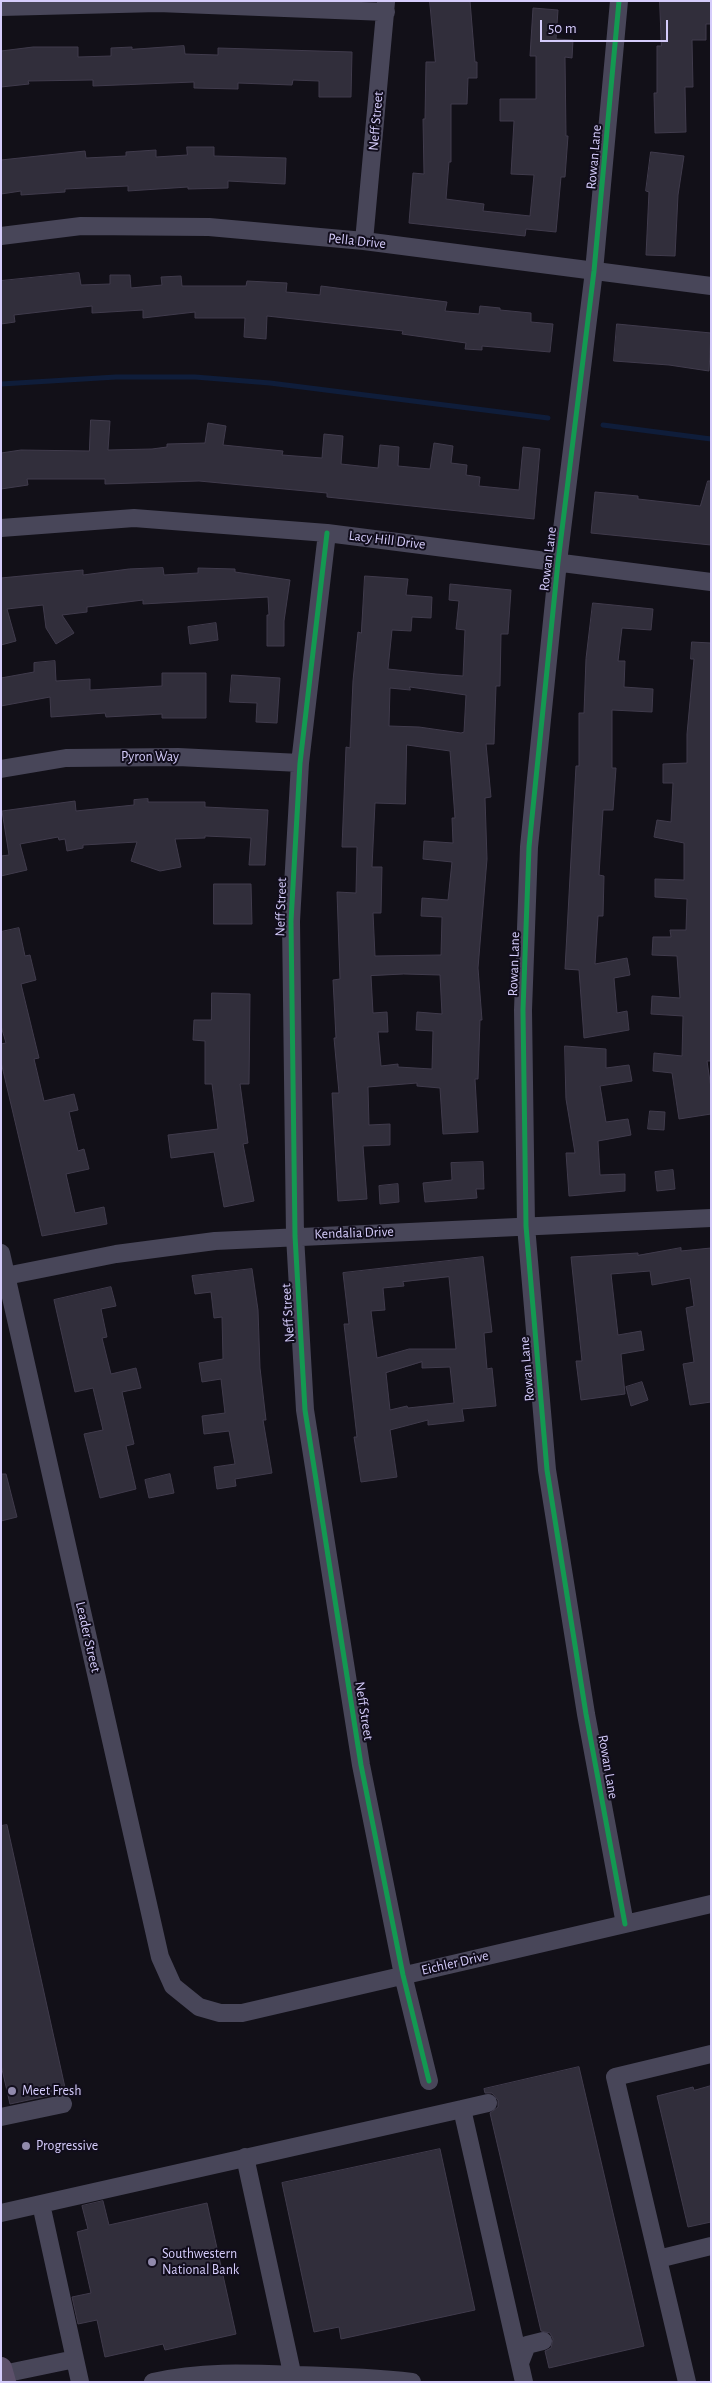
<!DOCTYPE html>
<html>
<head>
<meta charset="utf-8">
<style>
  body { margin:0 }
  #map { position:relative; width:712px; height:2383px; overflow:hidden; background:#121018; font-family:"Alegreya Sans",sans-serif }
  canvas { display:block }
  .frame { position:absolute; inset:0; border:2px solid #d5ccfb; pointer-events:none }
  .scale { position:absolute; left:540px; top:20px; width:128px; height:22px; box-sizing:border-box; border:2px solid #d5ccfb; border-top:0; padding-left:6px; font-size:15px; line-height:18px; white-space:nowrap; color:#d5ccfb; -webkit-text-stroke:4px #110d1c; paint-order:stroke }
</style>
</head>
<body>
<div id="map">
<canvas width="712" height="2383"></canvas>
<div class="frame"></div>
<div class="scale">50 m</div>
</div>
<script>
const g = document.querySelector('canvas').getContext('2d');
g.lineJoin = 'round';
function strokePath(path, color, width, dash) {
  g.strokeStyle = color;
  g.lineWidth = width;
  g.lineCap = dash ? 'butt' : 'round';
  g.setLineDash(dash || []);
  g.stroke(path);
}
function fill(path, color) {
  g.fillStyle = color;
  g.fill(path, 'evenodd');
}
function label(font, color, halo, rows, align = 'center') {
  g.font = font + ' "Alegreya Sans",sans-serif';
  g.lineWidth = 4;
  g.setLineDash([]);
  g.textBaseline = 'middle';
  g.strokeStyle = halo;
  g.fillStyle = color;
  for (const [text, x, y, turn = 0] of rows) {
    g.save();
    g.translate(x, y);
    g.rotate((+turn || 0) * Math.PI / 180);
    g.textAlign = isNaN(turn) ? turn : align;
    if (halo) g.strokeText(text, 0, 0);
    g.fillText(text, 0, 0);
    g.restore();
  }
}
strokePath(new Path2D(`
  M1,384L116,377H195L270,383L548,418
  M603,425L711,439`), '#0f1d3a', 5);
const building = new Path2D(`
  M430,1H470L475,62H477V78H468L467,104H451V162H449L446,199L484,204L483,211L530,216L534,175L511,174L514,121H500V99H536V56H530L533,8L558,10L556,39L573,40L572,58L565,57L566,136H568L565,177H561L556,232L526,229L525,236L409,223L413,173L424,174L423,119H425L426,62H435Z
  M660,1H711V24H706V40H692L693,87H685L686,132L655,133L654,93H657V46H661Z
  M184,46L185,54L218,55V48L352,52L351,97H319V81L293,80L292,85L238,83V89L194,88V82L93,86V80L28,81L29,84L1,87V51L33,47H78V57L111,56V48L132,47V49Z
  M187,147H214V156L286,158L285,184L228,181V188L188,189V187L128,191V186L65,189V192L21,195V191L1,194V160L85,151L86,158L126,156V152L156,150V157L187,155Z
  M651,152L684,156L678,195L675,256L646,255L649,192L646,191Z
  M79,273L81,285L110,284V275H130L131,288L162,285L161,277L181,276L182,286H246L247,281L287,283L286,292L320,295L321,286L447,302L445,311L479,314L480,306L500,308V310L531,313V322L553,324L550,352L482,346V350L465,349L466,343L402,334L403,331L267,316L266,339L244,337L245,318H195V312L143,318V310L92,313V306L14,315L15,322L1,324V281Z
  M617,324L711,333L709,371L669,365L614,361Z
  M91,420L110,421L108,450L152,449L167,447V444L205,443L208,423L226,426L223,445L283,451L282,455L322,458L324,434L343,436L341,464L378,468L380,445L399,447L398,466L430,469L434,443L453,446L451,463L467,465L466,475L480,477L479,486L519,490L523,447L540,449L534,519L327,497V493L199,481L105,484V479H27L28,485L1,489V453L21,450L89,451Z
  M708,481H711V545L591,533L595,492L638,496V499L700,506Z
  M163,568L164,575L198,573V568L235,569V572L290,580L284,621V646H267V615H269L268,597L143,604V600L87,607V612L62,615L74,633L56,644L46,628L43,605L7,609L16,641L1,645V578L83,570V575L129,569Z
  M365,576L408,579L406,595L432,597L431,618L412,617L411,631L392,630L388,669L436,674L463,676L465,630L456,629L459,601L449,600L450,584L511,590L508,634H501L500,686H496L494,744H486L491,797L485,798L487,859L478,968L482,1020H480L478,1079H475L478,1132L443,1134L440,1088L417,1086V1083L368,1087L369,1125L390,1124V1145L363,1146L367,1199L338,1201L332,1093H339L334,1038H336L333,980L340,979L337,892L356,893L357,847H342L346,747L350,748L353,681L358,632L361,633ZM410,687L466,695L464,732L461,733L419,727L389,726L390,688L410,690ZM407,745L450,751L455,818H452L453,843L424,841L423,859L452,862L448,900L422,898L421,916L442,917L441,955L375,956L373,913H381L382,867H372L375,803L405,804ZM404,974L440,975L442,1014L417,1012L416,1030L433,1031L432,1069L398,1067V1064L381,1066L378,1032H388L387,1012L373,1013L371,976Z
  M593,603L653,609L651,630L622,628L618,661H625L624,687L653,689L652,712L612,710V768H616L613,810H603L599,875L604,876L603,916H598L595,964L627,958L630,975L614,978L617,1013L627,1011L629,1030L584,1038L579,970L565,969L576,766H579V713H584L586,659Z
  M216,623L218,640L190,644L188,627Z
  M692,642L711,643V1061H707L711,1088V1114L679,1119L672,1073L653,1071L654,1053L682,1056L683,1016L651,1014L652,996L680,998L677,956L652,955L653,937H671L670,930H686L687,899L655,897V879L684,880V843L654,837L657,820L671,822L673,783H663V764L687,763V734L694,659H691Z
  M55,661L56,681L90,679V690L162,686V673H206V718H162V714L106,717L105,713L51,717L50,697L1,706V678L34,672V663Z
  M232,675L280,678L277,723L256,722L257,703L230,702Z
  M148,799V802H205V807L268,810L265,865H249L251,838L205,836V838L175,839L181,867L160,871L131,861L137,842L83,845V848L67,851L65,839L59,840L58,837L20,844L27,870L1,876V856L9,855L2,811L75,801L76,811L134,805V800Z
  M214,884H251L252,924H214Z
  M19,928L25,956L30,955L36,980L21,984L39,1058L34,1059L44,1101L74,1094L78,1110L69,1112L78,1151L84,1149L89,1169L66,1174L75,1213L104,1207L107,1224L42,1236L1,1062V1044L6,1043L1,1026V932Z
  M212,993L250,994L249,1084H240L248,1143L243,1144L254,1201L224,1207L214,1152L171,1158L168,1135L218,1129L212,1084H205V1041L193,1040L194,1020H211Z
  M565,1046L606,1049V1068L629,1065L632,1081L600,1086L606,1122L628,1119L631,1135L598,1141L600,1175L625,1174V1191L569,1196L566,1153H575L566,1099Z
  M650,1111L665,1112L664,1130L648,1129Z
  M483,1162L484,1189H476L477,1198L425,1202L423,1183L452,1180L451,1163Z
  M673,1170L675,1189L657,1191L655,1172Z
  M398,1184L399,1202L380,1204L379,1186Z
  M681,1248V1251L711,1248V1402L690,1405L683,1364L694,1362L686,1308L694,1306L690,1278L652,1285L650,1271L611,1274L618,1335L641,1331L644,1350L621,1354L625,1394L581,1400L576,1361H582L571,1257L638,1253V1255Z
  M483,1257L492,1332L484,1333L487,1369L492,1368L496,1406L462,1409L464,1421L428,1425V1420L390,1430L397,1477L361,1482L354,1437H357L344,1324H349L343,1273ZM449,1277L456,1349H409L377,1358L371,1311L385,1310L383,1288L404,1286L403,1282ZM422,1362V1368L450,1367L454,1403L408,1408L407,1406L390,1410L386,1373Z
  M252,1269L258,1310L260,1368L266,1420H263L272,1473L235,1479L236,1486L217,1489L214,1467L235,1464L229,1431L204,1434L202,1416L225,1413L221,1379L202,1382L199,1363L223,1359L222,1317L214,1318L211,1292L195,1294L192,1276Z
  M111,1287L116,1306L101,1309L107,1337L102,1338L111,1374L136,1368L141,1388L122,1392L134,1444L126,1446L136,1489L100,1498L84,1434L103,1430L93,1388L75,1392L54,1300Z
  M642,1382L648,1400L631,1406L626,1387Z
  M1,1474H6L17,1517L1,1521Z
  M170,1474L174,1493L149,1498L145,1480Z
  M7,1825L66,2092L10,2104L1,2065V1826Z
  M579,2067L644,2346L549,2368L545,2351L551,2348L553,2339L550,2333L541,2331L490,2113L498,2107V2100L492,2093H485L484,2089Z
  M711,2086V2222L688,2227L657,2096L693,2087L694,2090Z
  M440,2149L475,2310L341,2339L339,2327L314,2332L282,2183Z
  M103,2201L109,2225L207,2203L236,2334L165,2350L163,2344L105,2357L97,2320L78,2324L72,2297L91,2293L77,2232L88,2229L82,2206Z`);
fill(building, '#312e3b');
strokePath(building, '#403b4c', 1);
strokePath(new Path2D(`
  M619,1L594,271L558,562L529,847L523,1010L526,1226L547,1470L586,1714L625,1924
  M1,7L158,3L386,12
  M1,236L81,226L209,227L364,241L711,286
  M364,241L386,2
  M1,528L134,518L327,533L711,582
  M327,533L300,763L291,921L295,1236L305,1410L361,1765L403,1975L429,2081
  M1,769L66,758L178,757L300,763
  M1,1253L160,1957L173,1986L199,2007L220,2013H242L711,1904
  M1,1277L116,1254L215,1241L711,1218
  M462,2109L488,2103
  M1,2117L63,2104
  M245,2157L294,2382
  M41,2204L80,2382
  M1,2213L462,2109L524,2382
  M658,2259L711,2246
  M520,2363L527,2345L543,2341
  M3,2374L75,2359
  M153,2382C200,2371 246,2373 294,2375C333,2376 372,2377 412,2382
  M687,2382L615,2077L711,2054`), '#484659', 18);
strokePath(new Path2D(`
  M1,2368L5,2382`), '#5c506a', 22);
strokePath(new Path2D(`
  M619,1L594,271L558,562L529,847L523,1010L526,1226L547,1470L586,1714L625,1924
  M327,533L300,763L291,921L295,1236L305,1410L361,1765L403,1975L429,2081`), '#139951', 5);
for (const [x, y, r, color] of [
  [12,2091,5,"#918aac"],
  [26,2146,5,"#918aac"],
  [152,2262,5,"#918aac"]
]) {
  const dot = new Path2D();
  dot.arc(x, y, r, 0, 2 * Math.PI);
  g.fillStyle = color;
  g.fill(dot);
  strokePath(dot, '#110d1c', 2);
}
label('14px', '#d5ccfb', '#110d1c', [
  ["Neff Street",376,121,-85],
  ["Rowan Lane",594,157,-85],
  ["Pella Drive",357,241,6],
  ["Lacy Hill Drive",387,540,7],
  ["Rowan Lane",548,559,-83],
  ["Pyron Way",150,757],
  ["Neff Street",281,907,-88],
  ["Rowan Lane",514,964,-88],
  ["Kendalia Drive",354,1233,-2],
  ["Neff Street",288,1313,-94],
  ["Rowan Lane",527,1369,-95],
  ["Leader Street",88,1637,77],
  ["Neff Street",364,1711,81],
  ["Rowan Lane",608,1767,80],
  ["Eichler Drive",455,1963,-13]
]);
label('14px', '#d5ccfb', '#110d1c', [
  ["Meet Fresh",22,2091],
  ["Progressive",36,2146],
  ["Southwestern",162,2254],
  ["National Bank",162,2270]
], 'left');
</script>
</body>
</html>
